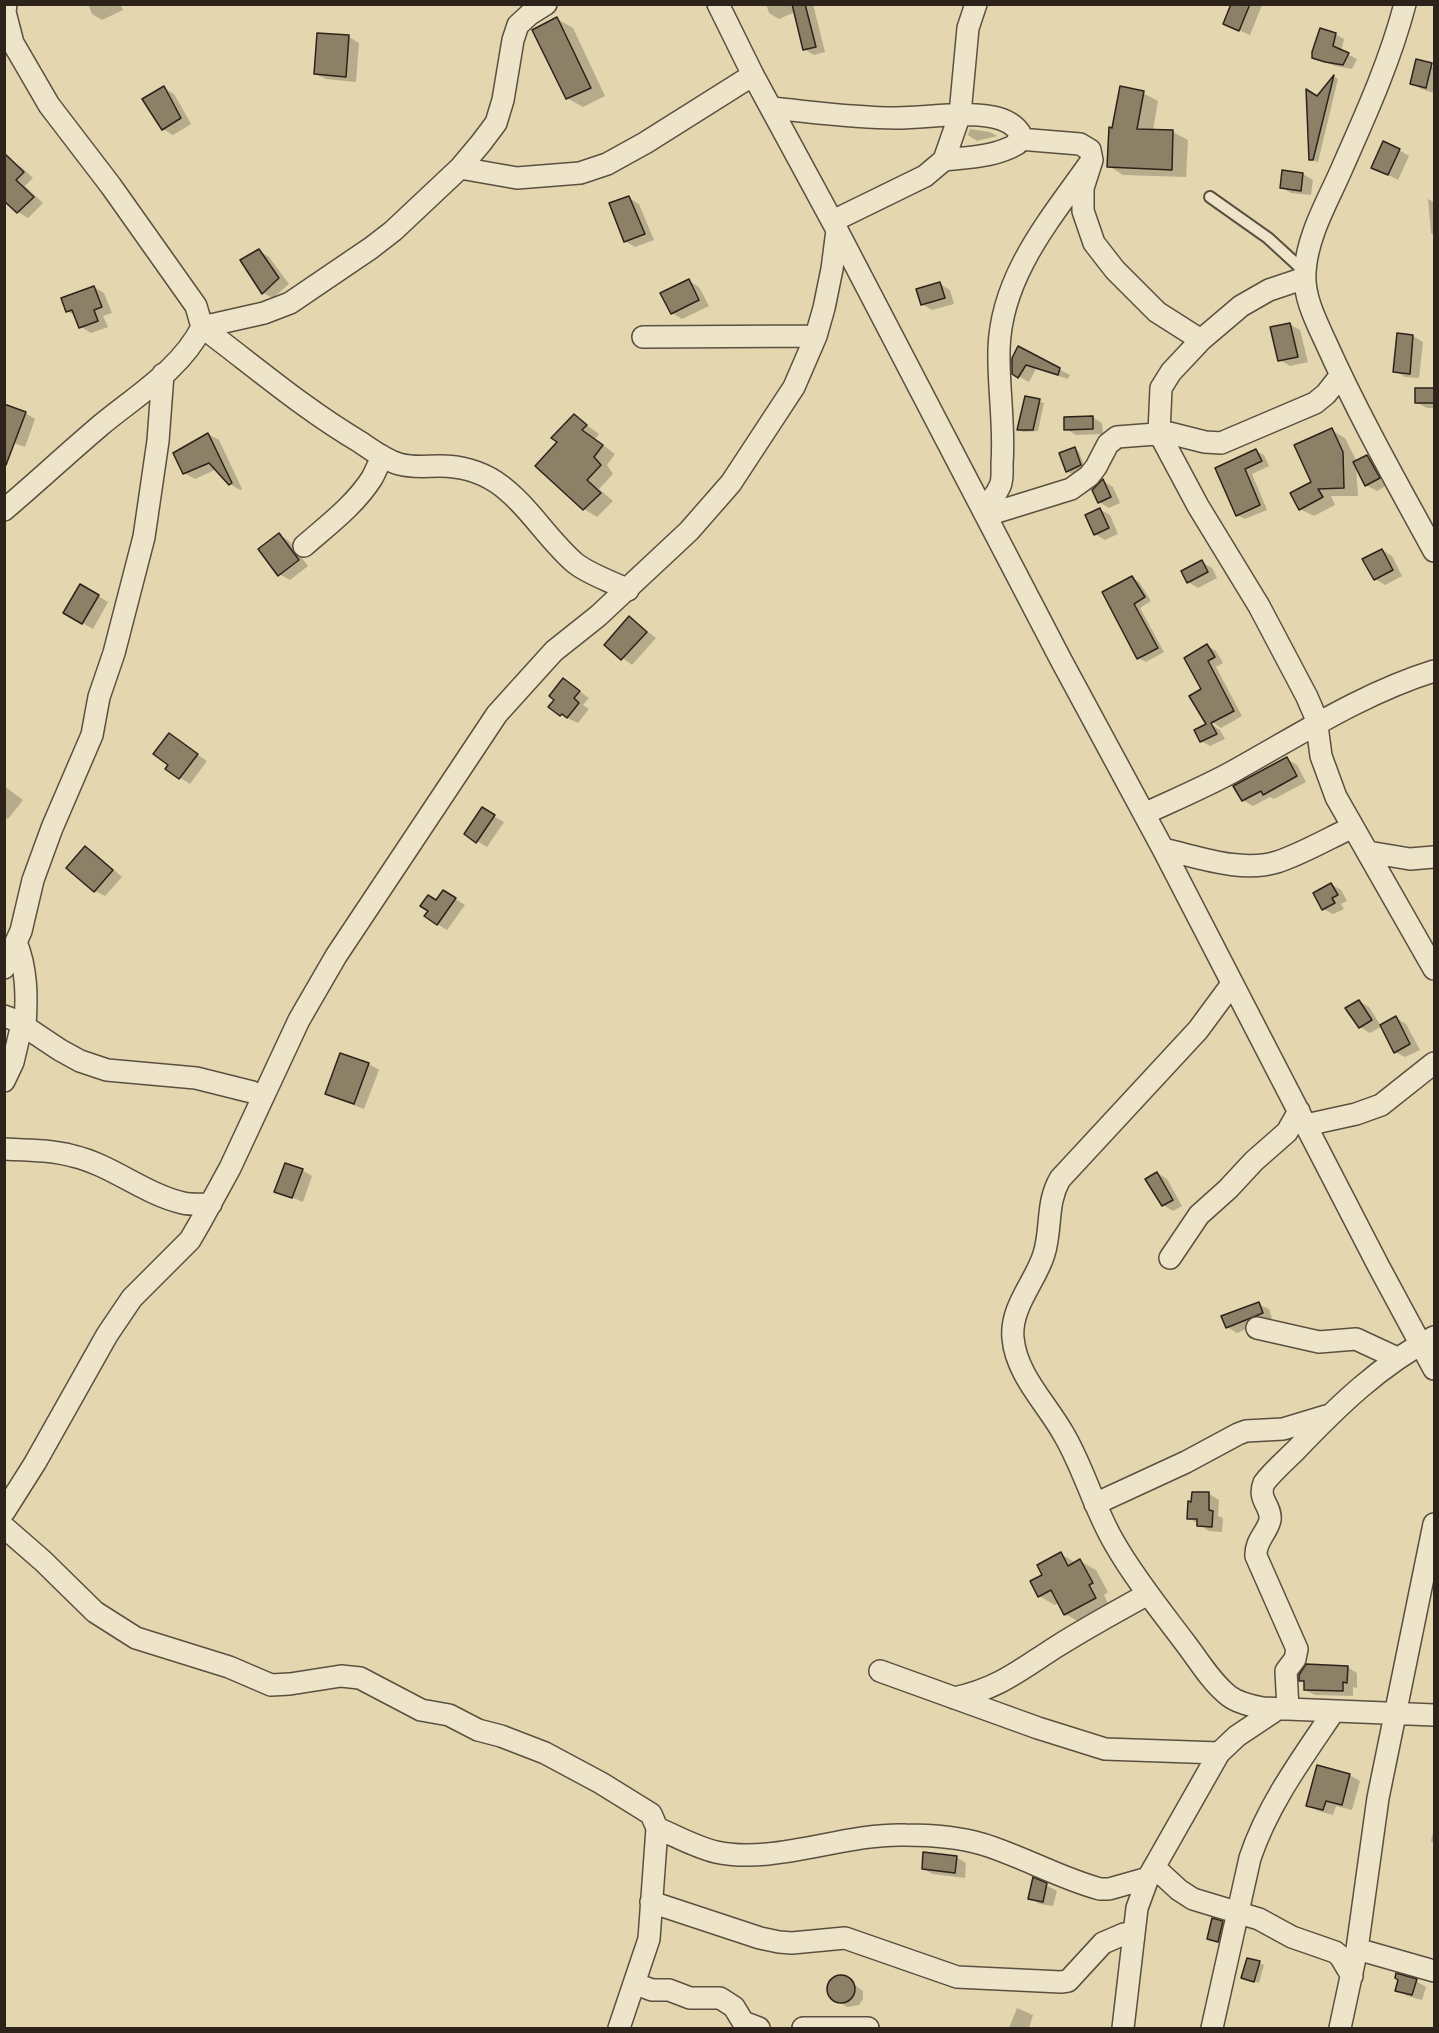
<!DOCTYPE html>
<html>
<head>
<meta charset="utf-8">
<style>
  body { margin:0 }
  #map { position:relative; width:1439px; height:2033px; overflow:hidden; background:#e4d6ae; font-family:Alegreya,serif }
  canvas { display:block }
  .frame { position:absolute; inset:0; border:6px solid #2d231b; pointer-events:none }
</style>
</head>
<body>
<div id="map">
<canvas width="1439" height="2033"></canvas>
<div class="frame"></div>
</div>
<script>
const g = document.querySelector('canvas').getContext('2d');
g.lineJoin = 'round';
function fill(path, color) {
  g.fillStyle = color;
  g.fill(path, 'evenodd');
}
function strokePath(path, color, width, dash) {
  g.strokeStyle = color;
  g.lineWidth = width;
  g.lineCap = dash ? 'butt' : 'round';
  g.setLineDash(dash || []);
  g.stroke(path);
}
fill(new Path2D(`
  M88,4H120L123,10L102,20L92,14Z
  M766,4H813L825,52L814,55L804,49L795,12L779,19L769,13Z
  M1233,4L1262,5L1250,35L1225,24Z
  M557,19L573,28L605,96L583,107L567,98Z
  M1335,34L1344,39L1341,51L1357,59L1352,69L1335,66L1313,57Z
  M349,37L359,43L356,82L326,79L316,74Z
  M1417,61L1434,67V93L1421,89L1411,83Z
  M1335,77L1338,79L1318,162L1315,161L1311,159L1317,98Z
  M164,88L174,94L191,124L173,135L163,129Z
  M1143,93L1158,101L1153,131L1173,132L1188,140L1186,177L1123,175L1109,166L1113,129Z
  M970,129L990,132L997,136L977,141L968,135Z
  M1399,150L1409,156L1398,180L1373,167Z
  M11,161L21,167L33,178L25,186L43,203L28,218L18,212L6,200L4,202V167Z
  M1303,174L1313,180L1311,195L1291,193L1281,187Z
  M629,198L639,204L654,240L635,247L625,241Z
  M1428,199L1434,202V235L1431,233Z
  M259,251L269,257L289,284L273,298L263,293Z
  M689,281L699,287L709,306L682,319L672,313Z
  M940,284L950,290L954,304L932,310L922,304Z
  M94,287L104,293L112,313L103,316L108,327L91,333L81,327L76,316L67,311Z
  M1289,324L1300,330L1308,362L1290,366L1280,360Z
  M1413,336L1423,342L1419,378L1405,377L1395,371Z
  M1019,348L1070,375L1068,379L1036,369L1029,382L1014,374Z
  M1434,389V408H1427L1417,403L1416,390Z
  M1026,398L1044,403L1038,431L1023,432L1019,430Z
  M25,413L35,419L25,447L6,440Z
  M574,416L599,434L595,439L615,454L607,465L613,474L599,489L613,501L597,517L584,509L559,442Z
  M1092,417L1102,423L1103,434L1076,435L1066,429Z
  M1331,430L1345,438L1357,462L1367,457L1377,463L1389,484L1377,491L1366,485L1356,466L1358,496H1331L1335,505L1314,516L1300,509L1312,482Z
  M208,434L219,440L242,489L240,490L230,484L217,469L195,479L184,473Z
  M1075,449L1079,452L1085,468L1072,474L1067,471Z
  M1256,451L1264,455L1269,466L1252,474L1267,510L1245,519L1237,515L1217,468Z
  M1103,481L1113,487L1120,503L1109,508L1099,502Z
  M1099,509L1110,515L1118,534L1105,540L1095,534Z
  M279,535L289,541L308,566L290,580L279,574Z
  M1382,550L1392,556L1402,576L1385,585L1375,579Z
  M1201,562L1212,568L1217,578L1198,588L1188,582Z
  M1132,578L1139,582L1151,601L1140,608L1164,652L1146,662L1138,658Z
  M81,586L108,602L93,629L65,613Z
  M630,618L656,638L632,665L606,645Z
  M1207,646L1216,651L1223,663L1216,667L1242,716L1221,728L1212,722V725L1220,730L1225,739L1210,746L1201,741L1208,725L1203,689Z
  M564,680L589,698L583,705L589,709L578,723L561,715L556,700Z
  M169,735L207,761L190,784L167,769L170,765Z
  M1287,759L1297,765L1306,782L1274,799L1270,797L1253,806L1243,800Z
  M4,786L23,800L8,819L4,817Z
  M492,815L504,822L487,847L477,841Z
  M85,848L95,853L122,877L105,896L95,891Z
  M1331,884L1341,890L1347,901L1341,904L1344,909L1333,914L1323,909Z
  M454,898L465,905L447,930L437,924V901Z
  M1359,1001L1369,1007L1381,1026L1396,1018L1406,1024L1420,1050L1405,1057L1395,1052L1382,1026L1370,1033L1360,1027Z
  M341,1054L369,1064L379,1070L364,1109L337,1099L327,1093Z
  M302,1170L312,1176L303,1202L276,1191Z
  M1157,1173L1167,1179L1182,1206L1173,1211L1163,1205Z
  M1258,1304L1269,1309L1272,1318L1237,1333L1227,1327Z
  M1209,1494L1219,1500L1218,1516L1223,1518L1222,1532L1209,1531L1189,1518Z
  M1061,1554L1076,1563L1080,1561L1096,1570L1108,1592L1104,1595L1110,1607L1081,1623L1065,1614L1059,1602L1055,1605L1039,1596L1044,1575Z
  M1347,1667L1357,1673V1688L1353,1687V1696L1315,1695L1305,1690L1306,1682L1301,1680Z
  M1349,1775L1360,1781L1352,1810L1336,1806L1333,1815L1318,1811L1308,1805Z
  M1434,1828V1843L1431,1841Z
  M956,1857L966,1863L965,1878L933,1874L923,1869Z
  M1046,1885L1057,1891L1053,1906L1040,1904L1030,1898Z
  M1222,1923L1232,1929L1228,1946L1219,1944L1209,1938Z
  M1259,1963L1264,1965L1259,1983L1243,1977Z
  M844,1977L863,1991V1999L859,2005L847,2007L830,1996L828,1988L836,1978Z
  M1416,1981L1426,1987L1422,2000L1407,1996L1397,1990Z
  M1017,2008L1033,2015L1029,2028H1009Z`), '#0003');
const building = new Path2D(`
  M792,4H805L816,47L803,50Z
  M1231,4H1250L1239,31L1223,24Z
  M557,17L591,88L566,99L532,30Z
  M1320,28L1336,33L1333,46L1349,53L1343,65L1325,62L1312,58V52Z
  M317,33L349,35L346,77L314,74Z
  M1416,59L1432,63L1426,88L1410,84Z
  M1334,75L1313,160H1309L1306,89L1317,96Z
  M164,86L181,118L162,130L142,99Z
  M1120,86L1144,91L1137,129L1173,130L1172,170L1107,167L1109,127L1112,128Z
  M1383,141L1400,149L1388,175L1371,168Z
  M4,153L24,172L16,180L34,197L17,213L4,201Z
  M1282,170L1303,173L1301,191L1280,188Z
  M629,196L645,234L624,242L609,203Z
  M259,249L279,278L262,294L240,260Z
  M689,279L699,300L671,314L660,293Z
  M940,282L945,298L921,305L916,289Z
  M94,286L102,307L94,310L98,321L79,328L72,310L66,312L61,298Z
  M1290,323L1298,357L1278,361L1270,327Z
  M1397,333L1413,335L1410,374L1393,372Z
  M1018,346L1060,368L1058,375L1026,365L1018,378L1012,374V358Z
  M1415,388H1434V403H1415Z
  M1025,396L1040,399L1033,430H1017Z
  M4,404L26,412L6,465L4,464Z
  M574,414L587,425L582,430L603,445L594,457L601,465L587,480L601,493L583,510L535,466L557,442L551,438Z
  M1093,416V429L1064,430V417Z
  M1332,428L1343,452L1344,488L1318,489L1323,497L1299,510L1290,493L1311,482L1294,445Z
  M208,433L232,483L229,485L209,463L183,474L173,453Z
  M1075,447L1081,465L1066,472L1059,453Z
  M1256,449L1262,461L1245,469L1260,505L1236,516L1215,468Z
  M1367,455L1380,478L1365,486L1353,462Z
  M1103,479L1111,497L1098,503L1092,490Z
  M1100,508L1109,528L1094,535L1085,515Z
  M279,533L299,560L278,576L258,549Z
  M1382,549L1393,570L1374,580L1362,559Z
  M1202,560L1208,572L1187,583L1181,571Z
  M1132,576L1145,597L1134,604L1158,648L1137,659L1102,592Z
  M80,584L99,595L82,624L63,613Z
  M629,616L647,632L621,660L604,645Z
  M1207,644L1215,657L1208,661L1234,711L1211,723L1217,734L1200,742L1194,730L1206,724L1189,696L1201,689L1184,658Z
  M563,678L580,691L574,698L579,703L567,718L562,714L560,716L548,707L554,700L549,696Z
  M169,733L198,754L179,779L165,769L168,765L153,754Z
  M1287,757L1297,776L1263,795L1261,791L1242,801L1233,786Z
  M482,807L495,815L476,843L464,834Z
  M85,846L113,870L94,892L66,868Z
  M1331,883L1338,895L1332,898L1335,903L1322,910L1313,893Z
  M443,890L456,898L437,925L424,916L428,911L420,906L428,895L436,900Z
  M1359,1000L1372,1020L1359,1028L1345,1008Z
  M1396,1016L1410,1044L1394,1053L1380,1025Z
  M340,1053L369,1063L354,1104L325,1094Z
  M285,1163L303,1169L292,1198L274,1192Z
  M1157,1172L1173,1200L1162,1206L1145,1179Z
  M1259,1302L1263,1313L1226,1328L1221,1316Z
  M1192,1492H1209V1510L1213,1511L1212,1527L1197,1526V1519H1187L1188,1501L1191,1502Z
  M1061,1552L1068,1566L1080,1559L1093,1583L1089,1585L1096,1598L1064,1615L1051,1590L1038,1597L1030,1581L1042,1575L1037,1565Z
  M1306,1664L1348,1666L1347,1683L1343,1682V1691L1304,1690V1681H1299V1675Z
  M1317,1765L1350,1774L1342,1805L1326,1801L1323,1810L1306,1806Z
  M923,1852L957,1856L955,1873L922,1869Z
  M1033,1877L1047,1883L1043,1902L1028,1899Z
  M1212,1918L1223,1921L1218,1942L1207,1939Z
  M1247,1958L1260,1961L1254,1982L1241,1978Z
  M1396,1973L1417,1979L1412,1995L1395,1991L1398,1980L1395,1978Z
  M827 1989a14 14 0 1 1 28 0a14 14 0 1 1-28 0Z`);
fill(building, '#8c8067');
strokePath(building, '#2d231b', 1.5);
const lane = new Path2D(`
  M1210,197L1268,238L1304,271`);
const street = new Path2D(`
  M718,4L753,75L837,230L1061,660L1163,849L1379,1267L1434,1369
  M1405,4C1390,61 1367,112 1343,166C1329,199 1307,235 1305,272C1303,297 1317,323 1327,345C1359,416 1397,483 1434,551
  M771,108C812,112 854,118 896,118C928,118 961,111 993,117C1003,119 1014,124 1020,133L1017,144C995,157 969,157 944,160
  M1019,139L1080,144L1090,150L1092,160L1083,188V211L1094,243L1115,270L1157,312L1201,340
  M460,168L517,178L580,173L607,164L645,143L753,75
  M833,221L925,176L944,160L960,114L968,28L976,4
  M1305,278L1269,290L1241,306L1201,340L1171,372L1161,388L1159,433L1198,506L1259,606L1307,697L1316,718L1321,756L1336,797L1434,969
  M202,327C254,366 304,409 360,442C372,450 385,460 399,464C413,468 426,466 440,466C459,466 479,471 496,482C527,503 547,539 575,563C590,575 611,581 628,590
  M202,327L264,313L290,303L371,248L393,231L460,168L481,143L496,123L503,100L513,40L518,25L530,14L546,4
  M643,337L816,336
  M982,507C990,502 996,495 1000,486C1003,479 1002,471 1002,464C1005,426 998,388 999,349C1001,275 1052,217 1092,160
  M4,510C37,482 68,453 101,425C136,396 181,369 202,327L196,306L111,186L49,105L13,43L5,12L6,4
  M987,515L1071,489L1089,476L1096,467L1108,444L1117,437L1169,433L1205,442L1221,443L1315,403L1326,394L1341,375
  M304,546C328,525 355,505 372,478C376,471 379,463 382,456
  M1144,814C1174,800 1205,787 1234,771C1299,735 1363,693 1434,671
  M1163,849C1199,857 1241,873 1277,862C1302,854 1329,838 1353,827
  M1368,852L1410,859L1434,857
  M16,942C27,969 27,997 25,1026
  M4,968L21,931L33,880L52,828L92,735L99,697L114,653L144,537L158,441L163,374
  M1232,984L1198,1030L1060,1179C1046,1203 1052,1228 1044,1254C1036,1281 1010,1307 1013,1338C1016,1374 1046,1403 1063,1433C1084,1468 1094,1509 1115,1544C1135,1579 1162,1612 1186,1644C1199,1661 1212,1683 1229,1696C1238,1703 1252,1706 1263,1708L1434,1715
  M4,1016L15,1020L60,1050L80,1061L107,1070L196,1078L252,1092L263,1097
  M4,1081L13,1062L22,1024
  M1306,1125L1356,1114L1381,1105L1434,1063
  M4,1149C27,1150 51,1150 73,1156C112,1165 144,1194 183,1203C192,1205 202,1204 211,1204
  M1170,1258L1199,1215L1228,1189L1254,1161L1287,1132L1299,1111
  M1257,1328L1319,1342L1356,1339L1397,1358
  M1095,1504L1186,1462L1238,1434L1246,1431L1283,1429L1326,1416
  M4,1512L35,1463L107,1335L132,1298L190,1240L201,1221L230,1168L299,1020L336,956L497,714L554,651L598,616L689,531L731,483L794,387L816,336L824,308L832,269L837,230
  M4,1527L43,1561L95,1612L136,1638L229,1667L271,1685L290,1684L341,1676L360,1678L421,1710L449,1715L478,1730L501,1736L545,1753L601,1783L651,1814L657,1828L649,1939L619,2028
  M880,1671L1038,1728L1105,1749L1219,1753
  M954,1698C998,1689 1020,1670 1056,1647C1086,1628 1117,1611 1148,1594
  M1288,1709L1286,1671L1295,1659L1297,1649L1256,1556C1255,1541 1267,1533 1270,1520C1272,1506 1257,1500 1264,1483C1273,1471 1285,1461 1296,1450C1337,1407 1381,1364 1434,1337
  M657,1828C676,1836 695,1847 716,1852C774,1865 844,1833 905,1835C929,1835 958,1837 982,1844C1022,1856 1059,1878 1100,1889H1109L1148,1878
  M1154,1867L1179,1890L1193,1899L1259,1919L1292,1937L1335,1952L1340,1956L1352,1976
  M651,1902L760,1938L779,1942L792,1943L845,1938L957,1977L1061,1982L1068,1981L1103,1943L1124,1934L1134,1932
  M1357,1949L1434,1971
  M636,1984L652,1990H669L690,1998H720L734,2007L743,2022L759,2028
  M803,2028H868
  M1123,2028L1137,1908L1148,1878L1219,1753L1237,1736L1279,1708
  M1212,2028L1250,1858C1268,1804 1303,1757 1334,1711
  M1340,2028L1357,1949L1378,1798L1434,1524`);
strokePath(lane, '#5b5040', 14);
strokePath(street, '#5b5040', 24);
strokePath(lane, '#ede4ca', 10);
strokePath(street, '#ede4ca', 21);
</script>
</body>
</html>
